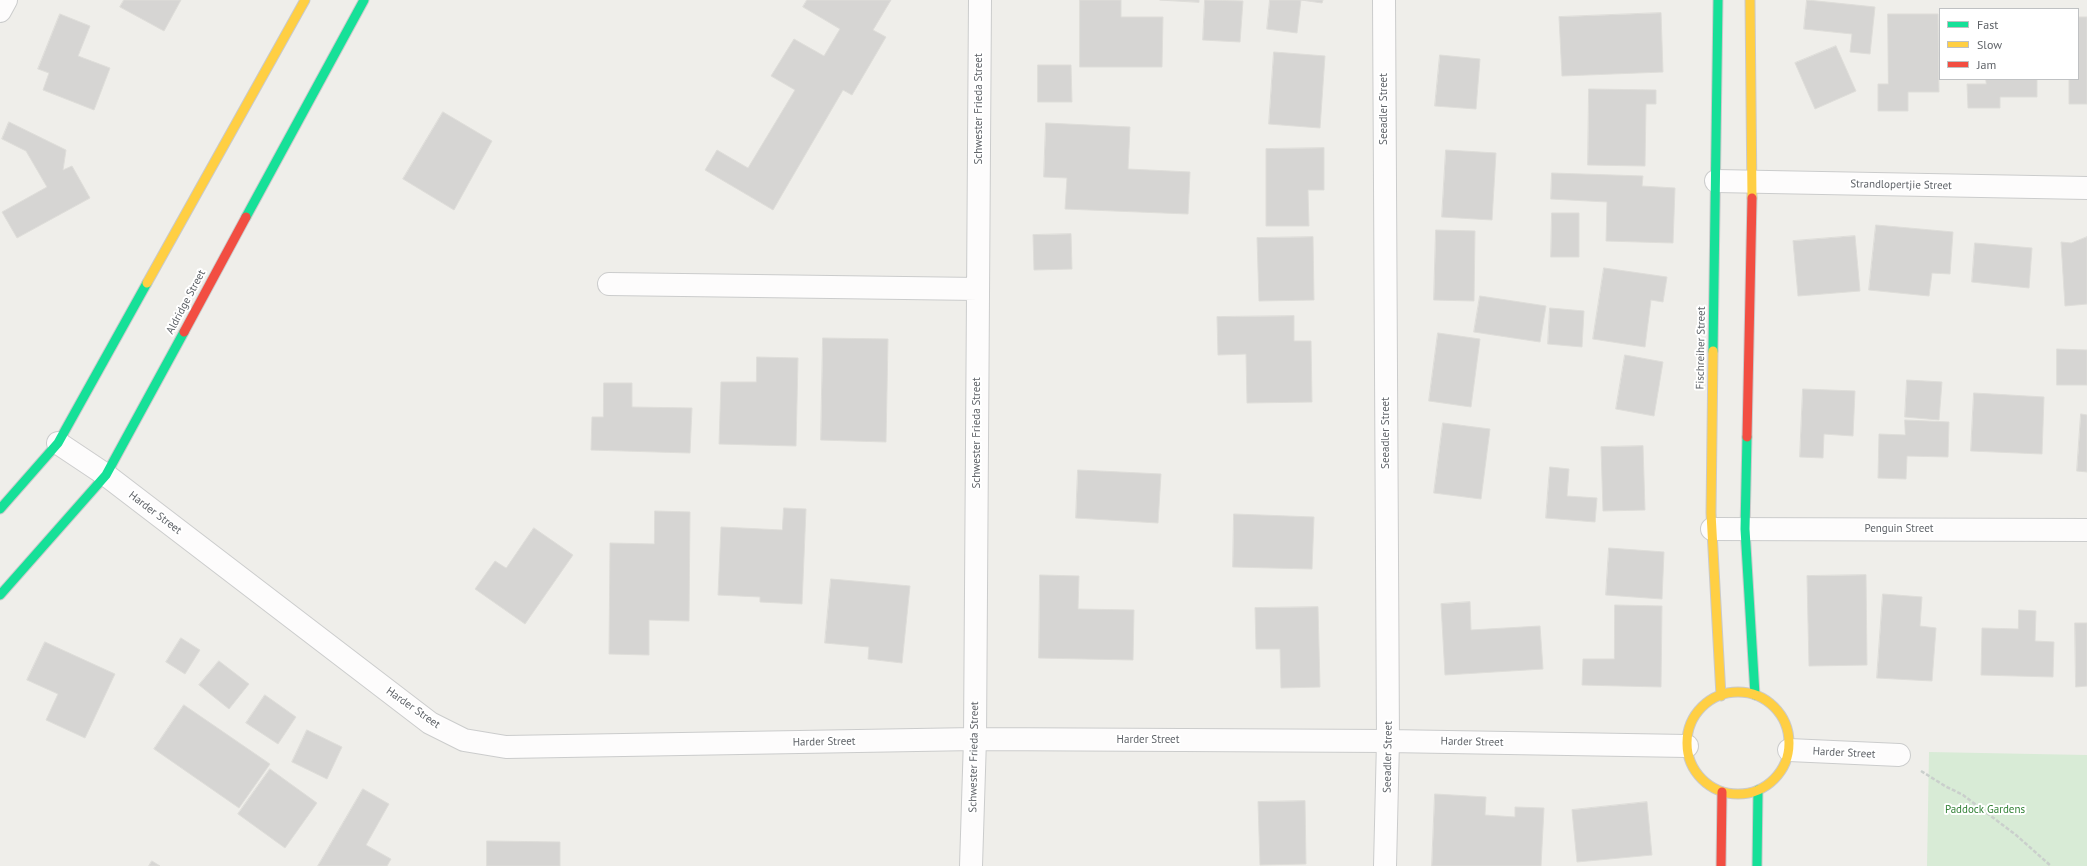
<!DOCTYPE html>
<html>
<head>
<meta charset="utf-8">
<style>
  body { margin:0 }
  #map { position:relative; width:2087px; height:866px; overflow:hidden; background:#efeeea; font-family:"PT Sans",sans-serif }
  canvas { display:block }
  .legend { position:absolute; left:1939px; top:8px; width:140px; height:72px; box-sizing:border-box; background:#fff; border:1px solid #bfc1c3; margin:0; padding:5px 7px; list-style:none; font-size:12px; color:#5f6368 }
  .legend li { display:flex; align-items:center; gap:8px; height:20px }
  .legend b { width:20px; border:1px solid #bfc1c3 }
</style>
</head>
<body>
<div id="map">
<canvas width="2087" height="866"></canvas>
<ul class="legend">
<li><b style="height:5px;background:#16e098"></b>Fast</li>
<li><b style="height:5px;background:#ffcf43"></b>Slow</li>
<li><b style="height:5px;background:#f24e42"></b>Jam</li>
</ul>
</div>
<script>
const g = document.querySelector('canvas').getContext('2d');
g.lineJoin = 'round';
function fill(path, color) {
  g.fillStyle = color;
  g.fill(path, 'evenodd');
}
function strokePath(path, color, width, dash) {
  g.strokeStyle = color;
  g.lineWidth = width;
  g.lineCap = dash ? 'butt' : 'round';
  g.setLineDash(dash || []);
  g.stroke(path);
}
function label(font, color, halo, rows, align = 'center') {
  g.font = font + ' "PT Sans",sans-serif';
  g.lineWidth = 4;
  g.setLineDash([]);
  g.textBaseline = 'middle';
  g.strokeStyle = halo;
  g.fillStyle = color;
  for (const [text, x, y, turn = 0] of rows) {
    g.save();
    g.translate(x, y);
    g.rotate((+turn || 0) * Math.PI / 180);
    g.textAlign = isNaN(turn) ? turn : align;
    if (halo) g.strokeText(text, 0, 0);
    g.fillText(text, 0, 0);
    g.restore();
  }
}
fill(new Path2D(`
  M1929,752L2087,755V866H1927Z`), '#d8ebd6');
const building = new Path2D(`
  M124,0H181L164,31L120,7Z
  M807,0H891L873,30L886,37L852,95L843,90L773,210L705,170L717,150L748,168L795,90L771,76L794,39L824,56L840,29L803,7Z
  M1080,0H1121V17H1163L1162,67H1080Z
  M1160,0H1199V2Z
  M1205,0L1243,1L1240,42L1203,40Z
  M1270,0H1323L1322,3L1301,0L1297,33L1267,29Z
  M1807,0L1875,7L1870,54L1850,52L1852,34L1804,29Z
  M1661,13L1663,72L1562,76L1559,17Z
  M60,14L90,26L78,56L110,68L94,110L43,90L49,73L38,69Z
  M1888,14H1938L1939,92H1908V111H1878V84H1888Z
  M2078,17H2087V104H2069V79H2078Z
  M1836,46L1856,91L1815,109L1795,63Z
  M1274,52L1325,56L1320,128L1269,124Z
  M1440,55L1480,59L1476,109L1435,106Z
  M1038,65H1071L1072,102H1038Z
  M1986,79H2037V97H2000V108H1968L1967,84H1986Z
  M1589,89L1656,90V104H1646L1645,166L1588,165Z
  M443,112L492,141L454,210L403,179Z
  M9,122L66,150L63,170L72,166L90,198L17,238L2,212L47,187L26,151L2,139Z
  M1046,123L1130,127L1128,169L1190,172L1188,214L1065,209L1067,178L1044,177Z
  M1324,148V190H1308L1309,226H1266V149Z
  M1446,150L1496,153L1492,220L1442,217Z
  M1552,173L1643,176L1642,186L1675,188L1673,243L1606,241L1607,202L1551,199Z
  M1552,213H1579V257H1551Z
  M1876,225L1953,232L1950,274L1932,273L1929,296L1869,290Z
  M1436,230L1475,231L1474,301L1434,300Z
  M1071,234L1072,269L1034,270L1033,235Z
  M1855,236L1860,291L1798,296L1793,241Z
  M1313,237L1314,300L1259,301L1257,238Z
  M2087,237V304L2065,306L2061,242L2071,243Z
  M1975,243L2032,248L2029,288L1972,282Z
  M1604,268L1667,277L1663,302L1651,300L1645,347L1593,339Z
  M1480,296L1546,306L1540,342L1474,332Z
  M1550,308L1584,311L1582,347L1548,344Z
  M1294,316V341H1311L1312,402L1247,403L1246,354L1218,355L1217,317Z
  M1438,333L1480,339L1471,407L1429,401Z
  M823,338L888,339L886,442L821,440Z
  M2057,349L2087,350V385H2057Z
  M1625,355L1663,362L1654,416L1616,409Z
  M757,357L798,358L796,446L719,444L721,382H756Z
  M1907,380L1942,382L1939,420L1905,417Z
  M604,383H632V407L692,408L690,453L591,450L592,417H603Z
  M1803,389L1855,391L1853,436L1824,434L1823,458L1800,457Z
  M1974,393L2044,397L2042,454L1971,451Z
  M2081,414L2087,415V472L2077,471Z
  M1905,420L1949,422L1948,457L1907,456L1906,479L1878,478L1879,434L1905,435Z
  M1443,423L1490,429L1481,499L1434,493Z
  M1643,446L1645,510L1603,511L1601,447Z
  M1550,467L1569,469L1567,496L1597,498L1595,522L1546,518Z
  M1078,470L1161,474L1158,523L1076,518Z
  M784,508L806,509L802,604L760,602V597L718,595L721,527L782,530Z
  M655,511L690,512L689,621L649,620V655L609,654L610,543L654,544Z
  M1234,514L1314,517L1312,569L1233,567Z
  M534,528L573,555L525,624L475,589L495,561L506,568Z
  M1609,548L1664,552L1662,599L1606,595Z
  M1040,575L1079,576L1078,609L1134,610L1133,660L1039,658Z
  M1866,575L1867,665L1809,666L1807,576Z
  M831,579L910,586L902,663L868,659L869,647L825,643Z
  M1883,594L1922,597L1920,626L1936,628L1932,681L1877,678Z
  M1470,602L1471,630L1540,626L1543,669L1445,675L1441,604Z
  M1615,605L1662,606L1661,687L1582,685L1583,659H1614Z
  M1318,607L1320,687L1281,688L1280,649H1256L1255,608Z
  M2019,610L2036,611L2035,641L2054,642L2053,677L1981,675L1982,628L2018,629Z
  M2075,623H2087V686L2076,687Z
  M181,638L200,650L185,674L166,662Z
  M45,642L115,674L85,738L46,720L58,694L27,680Z
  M219,661L249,684L229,709L199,685Z
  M265,695L296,717L278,744L246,723Z
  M184,705L270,764L239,808L154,749Z
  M307,730L342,747L327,779L292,762Z
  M270,769L317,803L285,848L238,814Z
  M363,789L389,804L366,845L391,859L387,866H318Z
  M1435,794L1486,797L1485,815L1515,817V807L1544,808L1541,866H1432Z
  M1305,801L1306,864L1260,865L1258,802Z
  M1647,802L1652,855L1577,862L1572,810Z
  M487,841L560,842V866H487Z
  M152,861L160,866H149Z`);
fill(building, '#d6d5d3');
strokePath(building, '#deddd9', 1);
const street = new Path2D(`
  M1384,0L1388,741L1385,866
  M0,11L6,0
  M1716,181L2087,188
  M609,284L978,289
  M58,443L106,475L430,723L464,740L506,747L975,739L1388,741L1687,746
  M1712,529L2087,530
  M1789,750L1899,755
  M971,866L975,739L980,0`);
const fast = new Path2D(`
  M246,217L364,0
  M1713,351L1718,0
  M1747,437L1745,529L1755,695
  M0,509L58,443L147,283
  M0,595L106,475L184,332
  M1757,866L1758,790`);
const slow = new Path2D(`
  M1750,0L1752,198
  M147,283L305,0
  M1713,351L1711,513L1721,696
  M1687 743a51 51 0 1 1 102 0a51 51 0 1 1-102 0Z`);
const jam = new Path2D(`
  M184,332L246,217
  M1747,437L1752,198
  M1721,866L1722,792`);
strokePath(street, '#cbcccc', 24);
strokePath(fast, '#cacacb', 11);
strokePath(slow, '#cacacb', 11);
strokePath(jam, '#cacacb', 11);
strokePath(new Path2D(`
  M1921,771L1945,786L1963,795L2016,835L2051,866`), '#cacfcc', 2.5, [4, 2]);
strokePath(street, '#fdfcfc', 22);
strokePath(fast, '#16e098', 9);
strokePath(slow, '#ffcf43', 9);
strokePath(jam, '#f24e42', 9);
label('11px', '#5f6368', '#fff', [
  ["Schwester Frieda Street",979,109,-90],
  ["Seeadler Street",1384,109,-90],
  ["Strandlopertjie Street",1901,185,1],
  ["Aldridge Street",186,302,-62],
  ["Fischreiher Street",1701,348,-89],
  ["Schwester Frieda Street",977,433,-90],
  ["Seeadler Street",1386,433,-90],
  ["Harder Street",155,513,37],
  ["Penguin Street",1899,529],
  ["Harder Street",413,708,35],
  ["Harder Street",1148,740],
  ["Harder Street",824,742,-1],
  ["Harder Street",1472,742,1],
  ["Harder Street",1844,753,3],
  ["Schwester Frieda Street",974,757,-89],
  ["Seeadler Street",1388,757,-89]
]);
label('11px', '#348238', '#fff', [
  ["Paddock Gardens",1985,810]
]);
</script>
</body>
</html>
